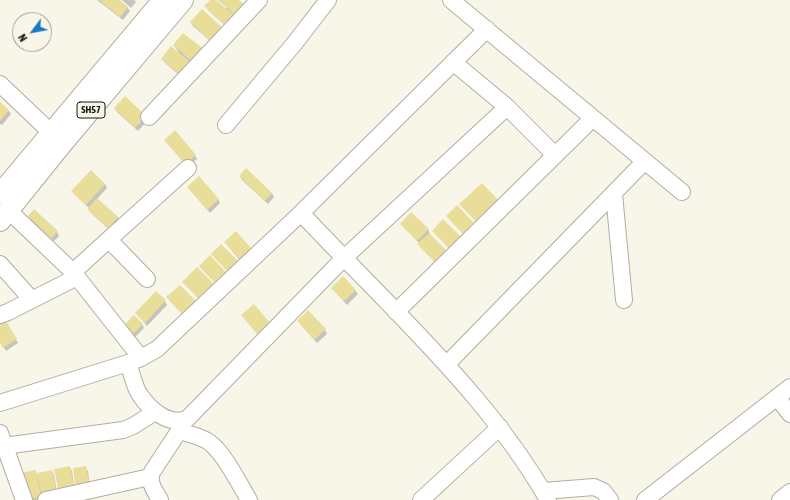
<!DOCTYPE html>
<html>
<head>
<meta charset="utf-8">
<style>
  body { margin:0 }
  #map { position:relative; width:790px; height:500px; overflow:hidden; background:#f8f6e9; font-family:"Asap Condensed",sans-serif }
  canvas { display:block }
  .north { position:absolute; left:12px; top:12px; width:40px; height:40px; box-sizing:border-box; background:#f8f6e9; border:1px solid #9e9d93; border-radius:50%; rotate:238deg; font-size:11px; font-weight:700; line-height:16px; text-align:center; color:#171712 }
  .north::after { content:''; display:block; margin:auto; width:14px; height:18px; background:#1a78c4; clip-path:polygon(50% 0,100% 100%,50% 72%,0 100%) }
</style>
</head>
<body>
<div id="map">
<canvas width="790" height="500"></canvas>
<div class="north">N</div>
</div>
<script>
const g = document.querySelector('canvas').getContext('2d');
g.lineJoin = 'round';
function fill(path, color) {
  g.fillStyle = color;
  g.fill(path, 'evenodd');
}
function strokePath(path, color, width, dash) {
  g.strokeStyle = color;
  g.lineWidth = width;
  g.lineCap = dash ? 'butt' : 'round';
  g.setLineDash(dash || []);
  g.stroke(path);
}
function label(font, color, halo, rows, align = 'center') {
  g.font = font + ' "Asap Condensed",sans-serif';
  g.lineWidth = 4;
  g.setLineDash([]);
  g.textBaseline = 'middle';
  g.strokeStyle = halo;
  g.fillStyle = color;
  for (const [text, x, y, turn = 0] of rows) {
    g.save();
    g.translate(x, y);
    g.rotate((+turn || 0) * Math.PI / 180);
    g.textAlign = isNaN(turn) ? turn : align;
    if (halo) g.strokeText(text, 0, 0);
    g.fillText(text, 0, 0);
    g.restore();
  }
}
fill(new Path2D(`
  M97,0H118L127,7L130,11L123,20Z
  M122,0H134L136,2L131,8Z
  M211,0H215L225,9L227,8L218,0H238L240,20L233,14L237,22L230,30L208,10L205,6Z
  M191,22L225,32L217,47L193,26Z
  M174,45L205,52L186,81L164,62L162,59L179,53Z
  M0,103L9,111L11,114L2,125L0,124Z
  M115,108L148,120L138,131L117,112Z
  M168,144L195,155L197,159L188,167Z
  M91,171L105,184L107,188L97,199L118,217L120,221L111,231L91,213L88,209L89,208L75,195L72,191Z
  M240,176L272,193L274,197L268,204L242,180Z
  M188,187L218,199L220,203L210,213Z
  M29,216L57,232L59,236L54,241L31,220Z
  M443,220L455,255L433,231Z
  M401,224L428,229L441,268L421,248L419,243Z
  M225,242L250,249L252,252L241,262Z
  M210,256L219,287L200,267Z
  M332,288L355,290L358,294L347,305Z
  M165,301L167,305L147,326L136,313Z
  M298,321L325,330L327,334L317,343Z
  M5,322L18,343L6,351L0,342V325Z
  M142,324L144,328L132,340L125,332Z
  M70,467L72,471L74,484H76L85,467L88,471L90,487L62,497Z
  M52,471L54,475L58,498L45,500L41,493L42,500H27L35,472L39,478Z`), '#0003');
fill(new Path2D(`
  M99,0H120L128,7L120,17Z
  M210,0H216L236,17L227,27L204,6Z
  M219,0H239L246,6L237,17Z
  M202,9L226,31L214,44L190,22Z
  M183,33L206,51L195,64L173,45Z
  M171,46L194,65L184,78L161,59Z
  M125,96L146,116L135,128L114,108Z
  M0,102L9,110L0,121Z
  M175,130L196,155L185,164L164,140Z
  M246,168L272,193L265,201L239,176Z
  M91,170L105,184L86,205L71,191Z
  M199,176L219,199L207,210L187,187Z
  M482,183L502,204L479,225L459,204Z
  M97,198L118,217L109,228L87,209Z
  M457,205L476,225L465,236L446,216Z
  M34,209L58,231L51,238L28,216Z
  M411,212L429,229L417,241L400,224Z
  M443,219L464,240L453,252L432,231Z
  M236,231L251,248L239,259L224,242Z
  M429,233L450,254L438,265L417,244Z
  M221,244L239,262L228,272L211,254Z
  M210,255L227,273L216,284L199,266Z
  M197,267L215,285L200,300L182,282Z
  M343,276L356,290L344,301L331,288Z
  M180,285L196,301L182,314L166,297Z
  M156,291L166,300L145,323L135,313Z
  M254,304L270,323L257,334L241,315Z
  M308,310L326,329L314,340L297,321Z
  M134,315L143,324L130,337L121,328Z
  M6,321L17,339L3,348L0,343V324Z
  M70,466L75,491L59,494L54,469Z
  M86,466L90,488L76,490L73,468Z
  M36,470L41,497L26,500L20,473Z
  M52,470L57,494L42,497L37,473Z`), '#e9dd9a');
const minor = new Path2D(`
  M451,0L682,192
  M453,62L507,107L555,155
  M0,84L60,141
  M149,117L259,0
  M226,125L294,44L328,0
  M614,194L624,300
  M8,210L73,272L141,358
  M301,213C331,245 362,276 392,307C450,367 507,428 548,500
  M107,241L188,168
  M0,264L32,300
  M73,272L107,241L112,243L147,279
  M396,312L593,118
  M0,315L8,312L77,277
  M128,363C132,373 134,387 140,395C150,410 169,426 187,419L344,258L507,107
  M447,364L645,161
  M777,397L790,414
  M0,403L128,363L141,358L157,349L301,213L487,29
  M179,431C189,434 200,436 209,442C224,453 239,483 249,500
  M0,433L24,500
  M4,446L123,430L133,426L155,412
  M543,491L594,487L603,491L610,500
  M46,500L150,477
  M160,500C155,491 148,483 152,472L179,431L181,421
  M421,500L500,427
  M645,500L790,387
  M780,500L790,492`);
const major = new Path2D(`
  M0,194L163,0
  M0,221L62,144L183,0`);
strokePath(minor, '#b0aea2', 18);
strokePath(major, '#b0aea2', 22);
strokePath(minor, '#fff', 16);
strokePath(major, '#fff', 20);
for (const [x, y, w] of [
  [91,110,28]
]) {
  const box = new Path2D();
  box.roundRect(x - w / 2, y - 8, w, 16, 3);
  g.fillStyle = '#f8f6e9';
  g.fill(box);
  strokePath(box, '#171712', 1);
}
label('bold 10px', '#171712', null, [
  ["SH57",91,110]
]);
</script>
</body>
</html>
